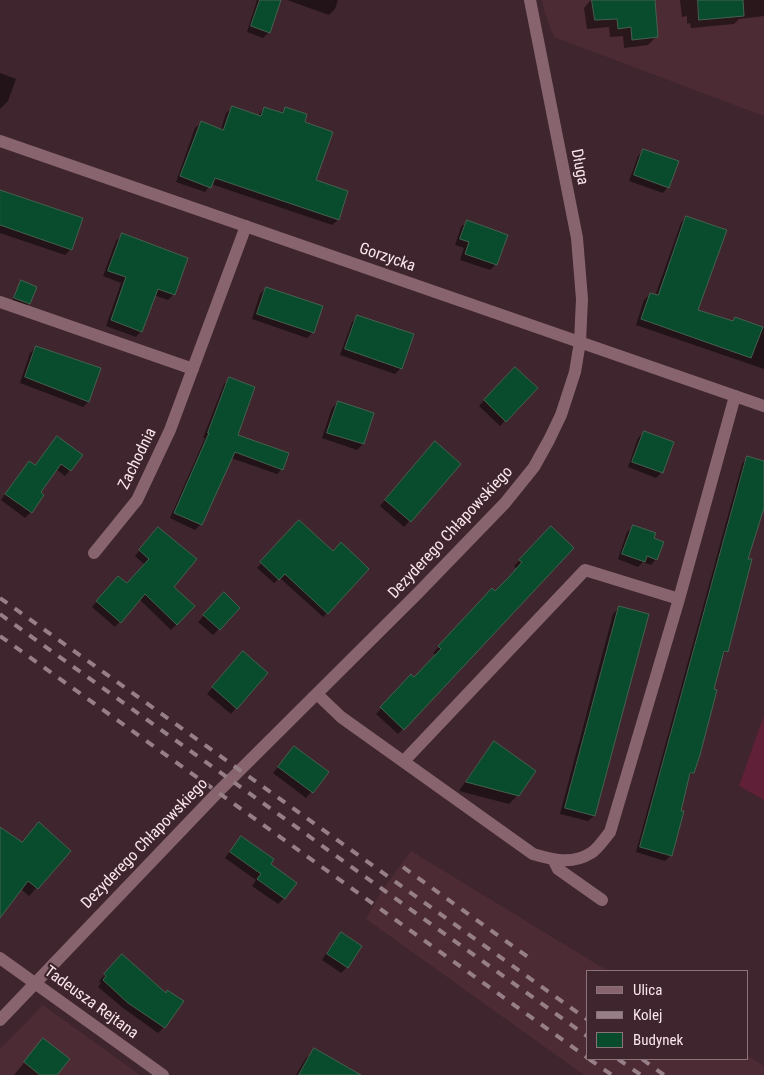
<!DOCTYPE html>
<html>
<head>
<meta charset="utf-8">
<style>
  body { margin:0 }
  #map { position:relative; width:764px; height:1075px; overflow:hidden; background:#3f252d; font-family:"Roboto Condensed",sans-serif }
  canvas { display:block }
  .legend { position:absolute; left:586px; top:970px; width:162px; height:90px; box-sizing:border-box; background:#3f252d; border:1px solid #8a7379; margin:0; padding:6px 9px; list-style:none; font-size:15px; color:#fae7ec }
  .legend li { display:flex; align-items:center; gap:10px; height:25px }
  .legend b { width:25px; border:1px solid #8a7379 }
</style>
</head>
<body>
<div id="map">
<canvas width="764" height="1075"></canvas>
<ul class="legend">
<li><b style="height:6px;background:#88656e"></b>Ulica</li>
<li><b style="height:6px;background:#967f86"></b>Kolej</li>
<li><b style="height:14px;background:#094c2d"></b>Budynek</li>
</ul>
</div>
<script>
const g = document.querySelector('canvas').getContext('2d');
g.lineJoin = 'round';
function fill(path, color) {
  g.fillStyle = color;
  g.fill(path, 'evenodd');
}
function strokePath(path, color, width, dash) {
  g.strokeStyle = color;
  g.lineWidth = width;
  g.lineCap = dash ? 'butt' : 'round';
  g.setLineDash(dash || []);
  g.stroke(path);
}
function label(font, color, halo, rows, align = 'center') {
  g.font = font + ' "Roboto Condensed",sans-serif';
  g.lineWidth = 4.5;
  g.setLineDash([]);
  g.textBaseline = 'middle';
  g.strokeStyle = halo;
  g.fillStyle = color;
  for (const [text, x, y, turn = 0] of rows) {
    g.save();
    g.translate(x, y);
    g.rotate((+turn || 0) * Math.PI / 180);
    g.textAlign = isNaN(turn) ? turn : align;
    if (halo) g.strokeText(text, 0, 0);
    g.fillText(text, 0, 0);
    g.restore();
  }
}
fill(new Path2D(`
  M542,0H764V116L554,37L545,14Z
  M411,851L608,971H588V1059H748V1056L764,1066V1075H584L366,919L381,892Z
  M43,1005L140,1075H0V1049Z`), '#4d2b35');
fill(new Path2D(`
  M764,715V800L739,786Z`), '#602037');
fill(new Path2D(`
  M257,0H280L269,32L263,38L247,32Z
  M287,0H338L335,9L329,15Z
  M591,0H654L657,36L648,45L624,48L623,36L610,37L609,27L587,29L584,8Z
  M680,0H764V16L739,19L734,24L691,28L690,23L687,24V16L682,17Z
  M0,73L16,79L8,101L0,109Z
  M232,108L258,116L264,108L280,114L285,108L303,123L314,181L347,192L338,220L332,225L211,184L205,192L176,182L195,128L201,123L221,130L226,113Z
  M644,150L668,187L663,193L629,181L638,156Z
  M0,191L71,249L65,255L0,233Z
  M686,217L697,310L731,322L735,318L764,328V369L636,325L644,300L650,294L655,296L681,223Z
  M467,222L506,235L495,265L490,270L460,260L464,248L455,245L461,227Z
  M122,235L174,294L168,300L154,295L141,331L136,337L106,326L121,283L103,276L116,241Z
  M22,282L29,303L26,306L12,301Z
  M266,288L313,332L307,338L252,319L260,294Z
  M358,316L401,368L395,374L340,355L352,322Z
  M36,347L88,402L83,407L20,383L30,353Z
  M515,369L536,388L500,426L479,406Z
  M229,379L236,436L282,469L277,474L231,458L201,524L195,530L170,518L205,438H203L224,384Z
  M338,402L373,413L363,444L357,450L322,438L332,408Z
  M644,432L662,472L656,478L628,467L638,438Z
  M52,443L70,470L65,476L56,469L39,492L31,512L25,518L1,500L24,468L34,466Z
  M429,449L460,464L404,527L380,506Z
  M747,458L764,462V502L747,560H750L726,652L721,657L693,773L688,777L671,855L665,861L636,852L742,464Z
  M299,522L332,553L368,569L323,617L280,578L274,583L257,568Z
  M633,527L652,539L656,559L651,565L643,562L638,567L618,559L627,532Z
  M551,528L573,548L398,734L376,714L411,676L414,678L436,655L433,653L492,590L495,592L517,569L514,566Z
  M153,533L172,587L194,606L171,630L139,599L115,627L92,607L113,582L127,584L145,565L135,556Z
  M218,600L239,608L213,635L198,622Z
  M619,608L594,816L588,821L560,814L613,614Z
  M237,658L236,708L231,714L207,694Z
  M494,743L518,795L509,804L459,791L486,752Z
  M294,748L327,773L306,798L273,773Z
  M241,837L269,864L284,898L278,904L252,886L256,880L225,858Z
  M0,841L70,851L29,896L20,888L0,916Z
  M341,934L347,967L341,973L322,960L335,940Z
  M117,961L164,1027L158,1033L123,1008L98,987L101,983L99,981Z
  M40,1043L56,1075H14Z
  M315,1050L344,1075H296L306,1058Z`), '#0007');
const building = new Path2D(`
  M260,0H281L270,33L251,26Z
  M592,0H655L658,37L632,40L631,27L618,29L617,19L595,20Z
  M698,0H743L744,16L699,20Z
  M232,106L261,116L264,107L283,113L285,107L307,114L305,122L333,132L316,180L348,191L339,220L215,178L211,188L180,176L201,121L223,130Z
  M643,149L679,161L669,188L634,175Z
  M0,190L83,218L72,250L0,225Z
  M686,216L727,230L698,310L733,321L735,317L763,327L751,358L641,319L650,293L658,295Z
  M467,220L508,235L497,265L465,254L469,242L460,239Z
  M122,233L188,258L175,295L158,289L142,332L111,320L126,277L108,271Z
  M21,280L37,287L30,304L14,298Z
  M266,287L323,306L314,333L257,314Z
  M357,315L414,334L402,369L345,349Z
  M36,346L101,368L89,402L25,377Z
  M515,367L538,388L506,422L484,400Z
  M229,377L255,387L238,435L289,453L283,470L235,452L202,525L174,513L209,433H208Z
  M338,401L374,413L364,444L327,433Z
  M644,431L674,442L663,473L632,462Z
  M57,436L83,455L71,471L61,464L41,492L44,495L32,513L5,494L29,461L35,465Z
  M435,441L461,464L411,522L385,500Z
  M747,456L764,461V508L748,559H752L728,652L724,651L714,689L717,690L700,755L694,773H690L681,811H684L672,856L640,847Z
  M299,520L333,551L341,542L369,569L328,614L285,574L279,580L260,562Z
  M633,525L656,533L654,538L664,542L657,560L647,556L645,562L622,554Z
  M551,526L574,548L404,730L380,707L411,674L414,677L441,649L438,646L492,588L495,591L509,577L522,562L519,560Z
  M158,527L197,559L174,587L195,606L177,625L145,594L121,623L96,601L118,576L127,583L149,559L139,550Z
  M224,592L240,608L220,630L203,615Z
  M619,606L649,614L595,816L565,808Z
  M243,651L268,673L237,709L212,687Z
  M494,741L536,771L519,796L466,782Z
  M294,746L329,772L313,793L278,767Z
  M39,822L71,851L38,889L28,881L0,918V827L22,842Z
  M241,836L274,859L271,864L297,883L285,899L257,879L261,874L230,852Z
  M341,932L362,946L348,968L327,954Z
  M122,954L166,993L167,990L184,1001L165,1028L128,1003L103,980L106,976L104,974Z
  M43,1038L70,1059L57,1075H40L24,1062Z
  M314,1048L361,1075H299Z`);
fill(building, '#094c2d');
strokePath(building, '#45604f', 1);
strokePath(new Path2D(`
  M0,302L193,369
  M94,553L137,500L170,430L246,226
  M317,694L341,717L533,854C553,860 572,865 591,853C598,849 604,839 610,832L679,599L735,396
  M404,761L585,570L679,599
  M554,861L558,869L602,900
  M0,958L163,1075`), '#88656e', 12);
strokePath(new Path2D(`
  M0,141L764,406
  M0,1020L218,792L418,593L505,503L534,467L549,440L561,415L575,372L580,342L582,299L577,238L530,0`), '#88656e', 12);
strokePath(new Path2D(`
  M0,598L588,1020
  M0,614L588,1037
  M0,636L588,1058
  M403,867L532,960
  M589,1059L612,1075
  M618,1059L641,1075
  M642,1059L664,1075`), '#967f86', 4, [9, 9]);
label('16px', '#fae7ec', '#3f252d', [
  ["Długa",579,167,79],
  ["Gorzycka",387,258,19],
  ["Zachodnia",138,459,-64],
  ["Dezyderego Chłapowskiego",451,533,-47],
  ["Dezyderego Chłapowskiego",145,844,-46],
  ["Tadeusza Rejtana",91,1003,36]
]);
</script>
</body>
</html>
